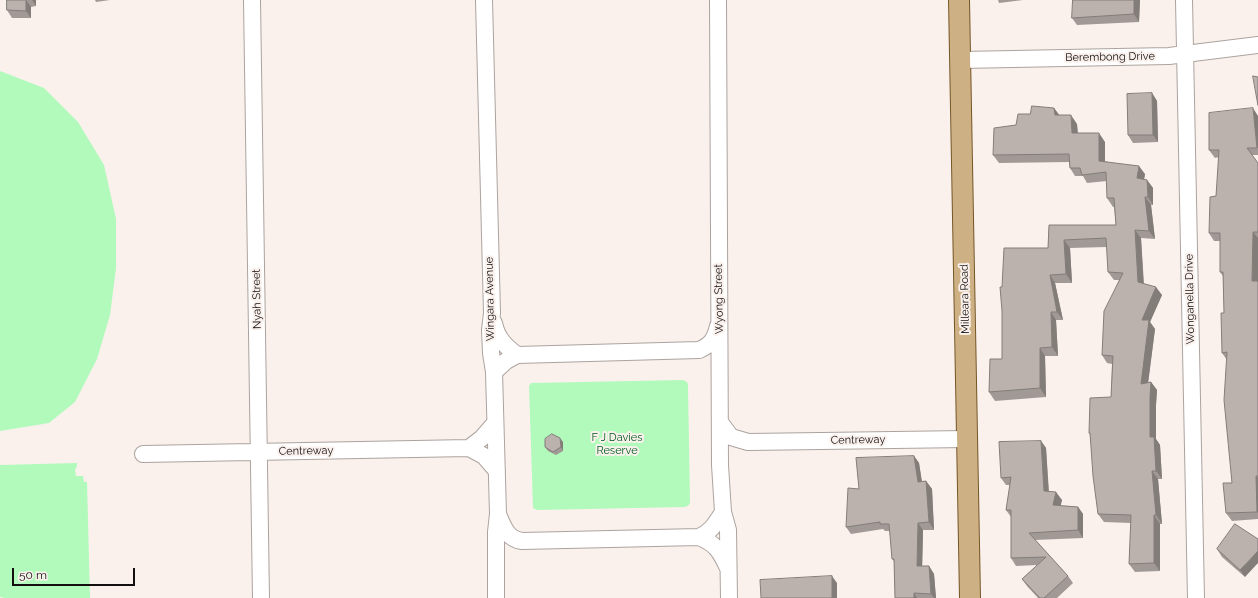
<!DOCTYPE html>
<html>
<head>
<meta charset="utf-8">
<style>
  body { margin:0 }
  #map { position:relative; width:1258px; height:598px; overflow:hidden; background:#faf1ed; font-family:Raleway,sans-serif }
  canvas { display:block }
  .scale { position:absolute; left:12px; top:568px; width:123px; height:18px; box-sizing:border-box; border:2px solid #120f0e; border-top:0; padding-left:5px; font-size:12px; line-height:14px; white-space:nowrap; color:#120f0e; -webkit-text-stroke:3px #faf1ed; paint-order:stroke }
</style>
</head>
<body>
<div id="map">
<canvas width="1258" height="598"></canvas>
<div class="scale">50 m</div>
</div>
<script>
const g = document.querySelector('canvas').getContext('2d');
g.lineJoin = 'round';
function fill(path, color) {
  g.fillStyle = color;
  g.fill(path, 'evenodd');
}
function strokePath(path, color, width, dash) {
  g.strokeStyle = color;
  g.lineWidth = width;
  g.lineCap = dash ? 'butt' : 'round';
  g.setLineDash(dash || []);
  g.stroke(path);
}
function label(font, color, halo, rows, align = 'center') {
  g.font = font + ' Raleway,sans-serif';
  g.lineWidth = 4;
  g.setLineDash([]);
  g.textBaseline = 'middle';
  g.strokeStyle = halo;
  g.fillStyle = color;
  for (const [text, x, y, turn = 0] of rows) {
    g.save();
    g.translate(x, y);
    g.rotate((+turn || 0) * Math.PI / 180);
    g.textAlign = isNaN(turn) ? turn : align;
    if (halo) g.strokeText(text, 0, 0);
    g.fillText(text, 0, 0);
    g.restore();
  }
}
fill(new Path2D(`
  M0,71L44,88L78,122L104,165L116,219V268L110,315L97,359L75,402L49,423L0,431Z
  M683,380L687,382L688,385L690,502L689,505L685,507L537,510L533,508L529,386L531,383Z
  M77,463V466L75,470L76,476H83L84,482H87L90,598H5L0,597V465Z`), '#b1fabb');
const minor = new Path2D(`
  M252,0L261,598
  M484,0L492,313L490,330L491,353L494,372L498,514L496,532V598
  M718,0L720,465L723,512L728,530L729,598
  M1184,0L1196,598
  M961,60L1169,56L1258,45
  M494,323C497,338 505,346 517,355
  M494,372L506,361L517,355L699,350C711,345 715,339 718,326
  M720,422L731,437L748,442L967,439
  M469,448L482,438L495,423
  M143,454L469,448L484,456L497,471
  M498,514C503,526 507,539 522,541L699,537C711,532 716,523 723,512
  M699,537C716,544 720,551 728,568`);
const major = new Path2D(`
  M959,0L970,598`);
strokePath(minor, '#aca39f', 18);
strokePath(major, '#755626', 22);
strokePath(minor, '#fff', 16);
strokePath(major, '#cdb185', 20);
fill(new Path2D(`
  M7,0H36V6L31,7V18H12L7,10Z
  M95,0H110L96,2Z
  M998,0H1023L999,3Z
  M1073,0H1140L1139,22L1077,25L1072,18Z
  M1152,93L1157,101L1158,142L1133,143L1128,135Z
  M1054,108L1059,115L1077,124L1078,133L1105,142V161L1145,174L1144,179L1147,180L1153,188V205H1151L1155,239L1141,238L1144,284L1162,295L1150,322L1155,329L1148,382H1151L1157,390L1156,405V439L1160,445L1162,479H1158L1162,524H1160V571L1135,572L1129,564L1131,523L1104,522L1098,514L1090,435L1089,433L1111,397L1112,364L1107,363L1102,355L1119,280H1114L1108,272L1107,247L1070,248L1072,283H1055L1063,320H1056L1058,356H1045L1046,397L995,401L989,392L1002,359V287L1048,248L1049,225H1116L1114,207H1113L1107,198V181L1087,183L1083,176H1075L1070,168L1069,162L999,163L993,155L1016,125L1030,114Z
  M1258,116V155H1252L1258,163V519L1232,521L1226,513L1232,483L1227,360L1222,353L1224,313L1223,276L1220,272V241H1214L1209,233L1216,196L1219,157L1215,158L1209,150Z
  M1041,441L1046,448L1049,492L1062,500L1060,506L1078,507L1083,514V538L1035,540L1068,576L1073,583L1057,598H1038L1027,586L1022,579L1037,565L1016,566L1011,558V517L1006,510L1010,485H1006L1001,478Z
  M563,442V451L556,455L548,451L545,447Z
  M914,456L919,463L922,482L926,481L932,489L934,530H923L922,566H929L934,574L936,598H895L894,561L892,559L890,531H885L883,529L851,534L846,527L859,489Z
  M1235,524L1245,577L1222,557L1217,549Z`), '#a19996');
fill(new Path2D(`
  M26,0L31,7V18L26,11Z
  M32,0H36V6Z
  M1134,0H1140L1139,22L1134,14Z
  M1152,93L1157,101L1158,142L1153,135Z
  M1054,108L1060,116L1055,115Z
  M1253,108L1258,116V148H1257Z
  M1071,115L1077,124L1078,141L1072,133Z
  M1099,133L1105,142V169L1099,161Z
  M1139,166L1145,174L1143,186L1137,178Z
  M1147,180L1153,188V205L1148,197Z
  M1145,197L1151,205L1155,239L1149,231Z
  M1135,230L1141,238L1144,291L1138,282Z
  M1253,232L1258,238V289L1252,281Z
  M1064,240L1070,248L1072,283L1066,274Z
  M1050,275L1055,283L1063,320L1057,312Z
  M1156,287L1162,295L1150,322L1155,329L1147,392L1141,384L1142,320Z
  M1051,312L1056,320L1058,356L1052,347Z
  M1040,348L1045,356L1046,397L1040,388Z
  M1151,382L1157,390L1156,405V439L1160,445L1162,479L1156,471L1150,437V397Z
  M560,438L563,442V451L561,447Z
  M1041,441L1046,448L1049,498L1044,491Z
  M914,456L919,463L923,489L918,482Z
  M1152,471L1158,479L1162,524L1156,515Z
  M1256,476L1258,478V513L1257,512Z
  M926,481L932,489L934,530L929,522Z
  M1056,492L1062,500L1059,513L1053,505Z
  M1078,507L1083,514V538L1078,530Z
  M1154,515L1160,524V571L1154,563Z
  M918,523L923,530L922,574L917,566Z
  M1258,551V563L1245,577L1240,570Z
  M929,566L934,574L936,598H934L931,594Z
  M832,576L837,583V598H832Z
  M914,593L917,598H914Z`), '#837d7a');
const building = new Path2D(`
  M7,0H26V11L7,10Z
  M1073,0H1134V14L1072,18Z
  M1253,76L1258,77V105Z
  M1152,93L1153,135H1128L1127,94Z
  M1032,106L1054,108L1055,115H1071L1072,133H1099V161L1139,166L1137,178L1147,180L1148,197H1145L1149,231L1135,230L1138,282L1156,287L1142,320H1149L1141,384L1151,382L1150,397V437H1154L1156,471H1152L1156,515H1154V563L1129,564L1131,515L1098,514L1093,476L1090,433H1089L1090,398L1111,397L1113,356L1102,355L1104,311L1123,273L1108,272L1106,238L1064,240L1066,274L1050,275L1057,312H1051L1052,347L1040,348V388L989,392L990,359H1002V311L1000,287H1002L1004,248H1048L1049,225H1116L1114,198H1107L1106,172L1082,175L1080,168H1070L1069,154L993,155L994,128L1016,125L1018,114H1030Z
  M1253,108L1257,148H1247L1258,163V232H1253L1252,281H1258V476H1256L1257,512L1226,513L1223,483H1232L1224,400L1227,352L1222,353L1221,313H1224L1223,272H1220V233H1209L1210,197L1216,196L1219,150H1209V113Z
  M552,434L560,438L561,447L553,452L545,447V439Z
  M1041,441L1044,491L1056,492L1053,505L1078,507V530L1029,533L1068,576L1044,598H1040L1022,579L1046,557L1011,558V510H1006L1011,477L1001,478L999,442Z
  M914,456L918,482L926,481L929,522L918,523L917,566H929L931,594L914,593V598H895L894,559H892L889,524H880V522L846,527L848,488L859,489L856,458Z
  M1235,524L1258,539V551L1240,570L1217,549Z
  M832,576V598H761L760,580Z`);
fill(building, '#bbb2ae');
strokePath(building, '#837d7a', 1);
label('11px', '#120f0e', '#faf1ed', [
  ["Berembong Drive",1110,57,-1],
  ["Nyah Street",257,299,-91],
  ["Wingara Avenue",490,299,-91],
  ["Wyong Street",719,299,-91],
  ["Milleara Road",965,299,-91],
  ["Wonganella Drive",1190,299,-91],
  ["Centreway",858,440,-1],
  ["Centreway",306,451,-1]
]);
label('11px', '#00591f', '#faf1ed', [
  ["F J Davies",617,438],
  ["Reserve",617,451]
]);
</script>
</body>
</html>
